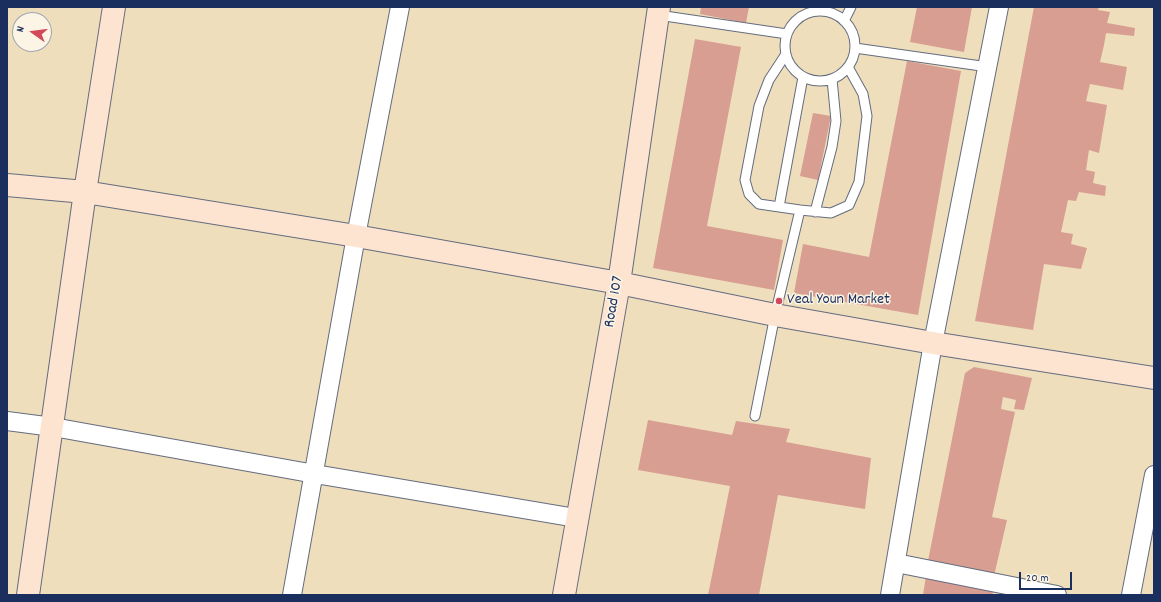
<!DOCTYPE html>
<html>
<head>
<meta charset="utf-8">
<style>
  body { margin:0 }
  #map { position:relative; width:1161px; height:602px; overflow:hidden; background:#eedebc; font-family:Dekko,sans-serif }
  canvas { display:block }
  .frame { position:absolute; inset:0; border:8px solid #1b2f5e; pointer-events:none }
  .north { position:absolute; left:12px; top:12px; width:40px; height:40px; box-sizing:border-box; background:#fcf5e5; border:1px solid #a2a6af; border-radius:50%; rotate:284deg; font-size:11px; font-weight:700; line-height:16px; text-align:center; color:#1b2f5e }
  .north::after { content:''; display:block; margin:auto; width:14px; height:18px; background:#d1495b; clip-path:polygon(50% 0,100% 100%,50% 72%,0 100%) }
  .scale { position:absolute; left:1019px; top:572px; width:53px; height:18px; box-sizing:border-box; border:2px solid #1b2f5e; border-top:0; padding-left:5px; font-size:12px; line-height:14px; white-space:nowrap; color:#1b2f5e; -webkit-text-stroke:3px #fcf5e5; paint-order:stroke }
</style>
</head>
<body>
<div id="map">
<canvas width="1161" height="602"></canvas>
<div class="frame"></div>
<div class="north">N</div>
<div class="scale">20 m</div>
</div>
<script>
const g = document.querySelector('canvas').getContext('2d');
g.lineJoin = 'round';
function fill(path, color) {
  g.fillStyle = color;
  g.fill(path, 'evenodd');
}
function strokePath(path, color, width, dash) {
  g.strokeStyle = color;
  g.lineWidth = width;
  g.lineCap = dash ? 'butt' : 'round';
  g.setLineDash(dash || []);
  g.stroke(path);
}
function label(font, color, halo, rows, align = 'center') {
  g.font = font + ' Dekko,sans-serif';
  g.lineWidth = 3;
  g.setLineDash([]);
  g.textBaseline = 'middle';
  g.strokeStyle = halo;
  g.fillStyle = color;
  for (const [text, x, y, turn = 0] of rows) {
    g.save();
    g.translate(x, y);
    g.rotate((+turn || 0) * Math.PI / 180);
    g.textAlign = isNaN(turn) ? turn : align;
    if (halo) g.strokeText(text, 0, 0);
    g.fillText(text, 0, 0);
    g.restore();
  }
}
fill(new Path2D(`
  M701,7H749L746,23L700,14Z
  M917,7H972L964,52L910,42Z
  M1034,7H1099L1098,10L1110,12L1107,23L1135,28L1134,36L1106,33L1104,45L1100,62L1127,67L1123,90L1090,84L1086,101L1107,105L1099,153L1089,150L1086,170L1095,172L1093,183L1106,186L1105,196L1079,192L1076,201L1068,200L1061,232L1073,234L1071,244L1087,248L1081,269L1044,264L1033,330L975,321Z
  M695,39L741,47L707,226L783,240L774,290L653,268Z
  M907,61L961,71L918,315L794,293L803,244L869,257Z
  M813,113L831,116L818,180L800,176Z
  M974,367L1032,378L1024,410L1014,409L1016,400L1003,397L1001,409L1015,412L992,517L1007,520L994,576L928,561L965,373Z
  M648,420L732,435L736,421L790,429L786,442L871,458L865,509L778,495L759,595H708L730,486L638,470Z
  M926,576L994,590L992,595H923Z`), '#d89e92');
const lane = new Path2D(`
  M785 46a35 35 0 1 1 70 0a35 35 0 1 1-70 0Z
  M658,15L787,34
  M844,21L851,7
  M855,48L988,67
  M786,54L769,80L759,106L745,180L749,194L759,204L800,210L831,213L849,205L859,182L867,116L863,94L848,67
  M779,207L803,77
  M815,212L832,147L836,121L832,79
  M755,416L775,315L800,210`);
const street = new Path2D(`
  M7,421L53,427L315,474L576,518
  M896,563L1057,595
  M292,595L356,236L400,7
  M890,595L933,343L999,7
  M1131,595L1154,475`);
const secondary = new Path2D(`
  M7,185L85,192L356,236L619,283L775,315L933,343L1154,378
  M28,595L85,192L114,7
  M564,595L619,283L659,7`);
strokePath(lane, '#656c7f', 11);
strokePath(street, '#656c7f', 20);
strokePath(secondary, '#656c7f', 24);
strokePath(lane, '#fff', 9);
strokePath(street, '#fff', 18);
strokePath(secondary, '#fde4d1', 22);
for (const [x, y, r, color] of [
  [779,301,4,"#d1495b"]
]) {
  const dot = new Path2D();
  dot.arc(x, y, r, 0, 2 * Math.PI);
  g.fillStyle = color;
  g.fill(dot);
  strokePath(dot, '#fcf5e5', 1.5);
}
label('16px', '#1b2f5e', '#fcf5e5', [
  ["Veal Youn Market",787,301]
], 'left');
label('16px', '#1b2f5e', '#fcf5e5', [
  ["Road 107",615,302,-80]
]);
</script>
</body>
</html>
